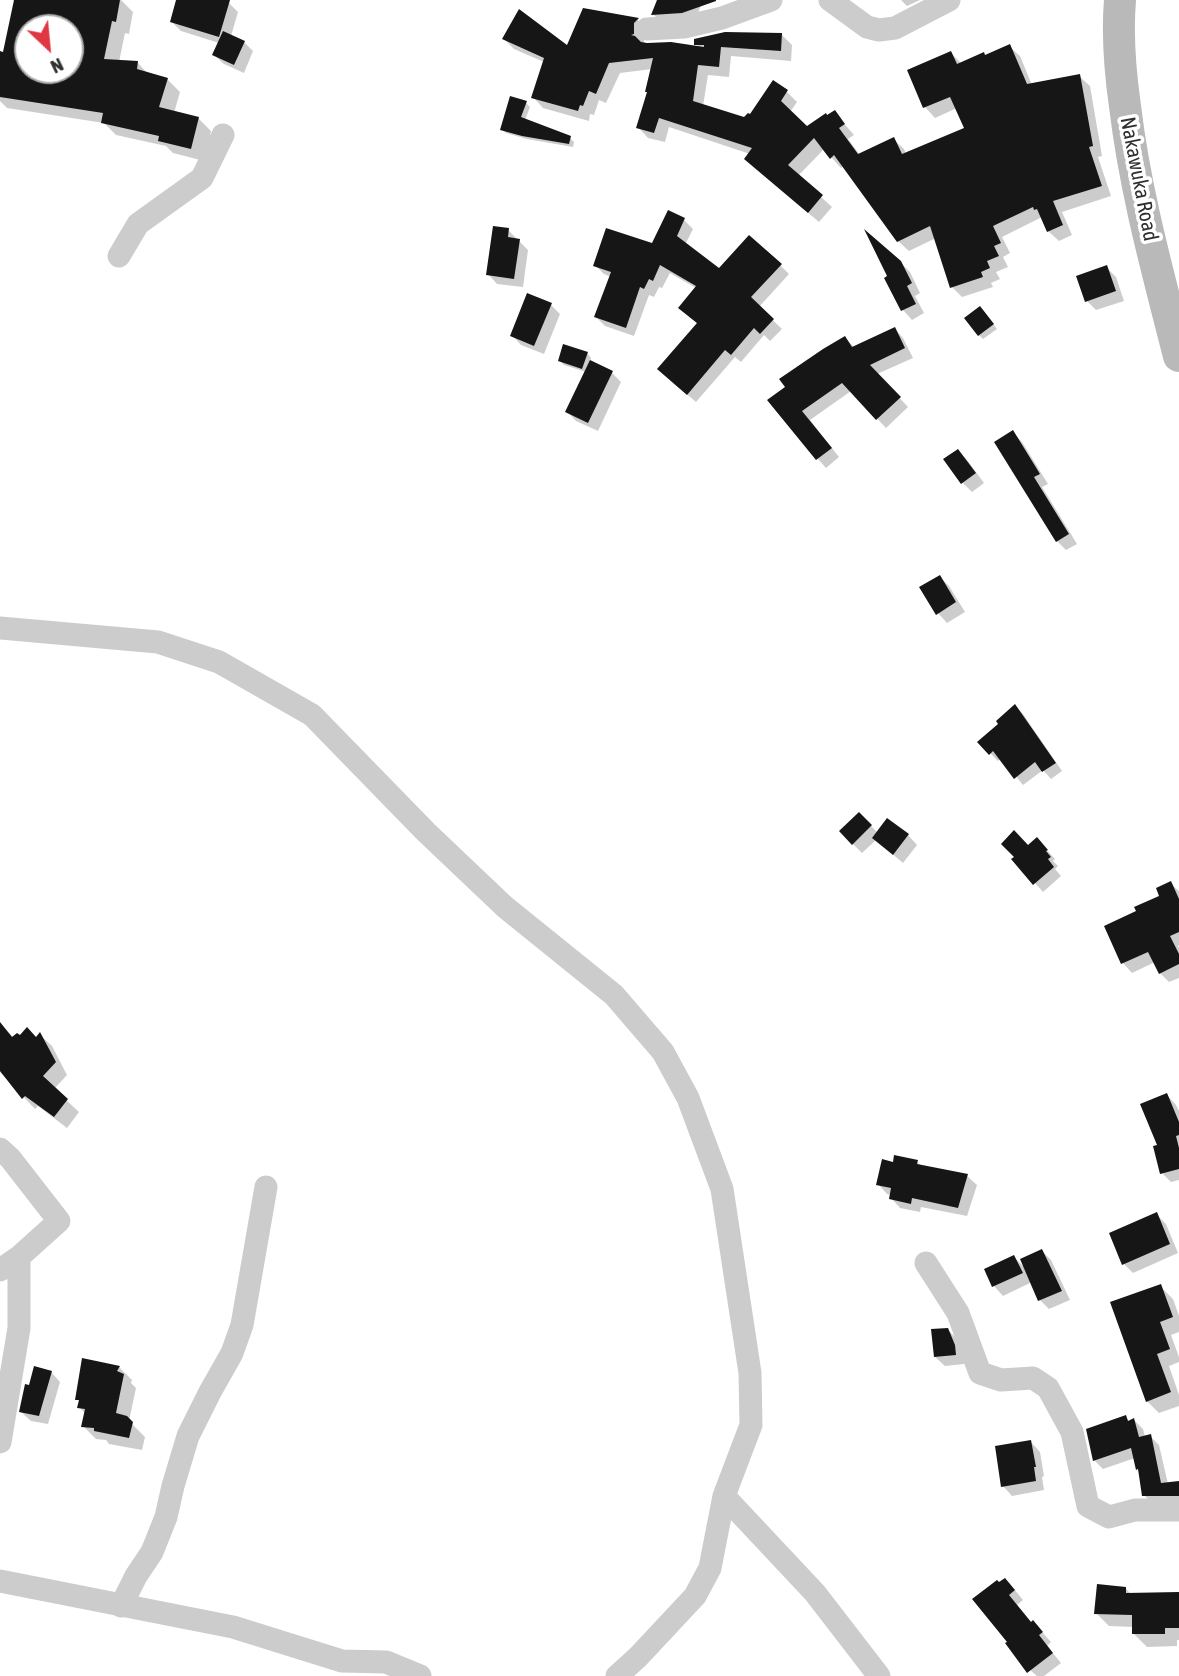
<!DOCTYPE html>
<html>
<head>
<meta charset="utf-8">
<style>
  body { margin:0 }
  #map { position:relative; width:1179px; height:1676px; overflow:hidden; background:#fff; font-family:"Asap Condensed",sans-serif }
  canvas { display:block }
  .north { position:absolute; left:14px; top:14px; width:70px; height:70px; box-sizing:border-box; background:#fff; border:2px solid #acacac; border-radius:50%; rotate:154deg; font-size:19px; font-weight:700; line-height:28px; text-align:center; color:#2f2f2f }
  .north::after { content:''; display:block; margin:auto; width:24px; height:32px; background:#e13644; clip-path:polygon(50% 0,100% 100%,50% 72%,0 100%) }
</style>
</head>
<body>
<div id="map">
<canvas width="1179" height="1676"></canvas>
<div class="north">N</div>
</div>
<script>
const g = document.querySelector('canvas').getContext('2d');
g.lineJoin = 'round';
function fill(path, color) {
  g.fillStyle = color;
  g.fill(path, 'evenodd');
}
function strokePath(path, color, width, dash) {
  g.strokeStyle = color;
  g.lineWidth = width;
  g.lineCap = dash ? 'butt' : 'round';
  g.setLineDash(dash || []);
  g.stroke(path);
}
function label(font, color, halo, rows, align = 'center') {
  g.font = font + ' "Asap Condensed",sans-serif';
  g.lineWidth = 7;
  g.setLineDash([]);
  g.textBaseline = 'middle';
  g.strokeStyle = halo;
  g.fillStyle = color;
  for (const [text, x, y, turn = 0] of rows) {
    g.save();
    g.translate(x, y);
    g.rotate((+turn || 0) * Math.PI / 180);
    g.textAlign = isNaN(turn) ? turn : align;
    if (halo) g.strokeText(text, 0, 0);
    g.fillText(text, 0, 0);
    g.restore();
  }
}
fill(new Path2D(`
  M13,0H121L133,12L129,34L125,33L119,62H137L148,74L167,79L180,92L174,113L198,118L211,131L204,161L173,153L166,146L116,135L104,123L7,108L0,101V53L5,54L16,3ZM28,28H70V70H28Z
  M178,0H219L229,3L238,12L231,36L244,42L253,51L244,73L224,64L214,55L219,43L181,31L172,22Z
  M659,0H703L695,21L662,23L653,14Z
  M901,0H920L907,6Z
  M584,10L638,20L648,30L644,34V44L700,48L696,44L781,34L792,45L791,61L731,56L729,77L708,75L703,106L744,119L750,117L787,92L797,102L790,112L807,129L834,112L854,135L848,139L860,155L893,139L904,149L906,154L966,128L957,108L935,118L925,107L951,53L962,64L986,57L1009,46L1020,56L1032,85L1079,76L1090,86L1102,156L1098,157L1111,196L1062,212L1072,235L1059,241L1048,231L1042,217L1002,237L1010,253L1003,257L1008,267L996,272L1000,279L991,283L993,287L962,297L952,287L936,238L909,251L898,241L844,166L841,168L824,149L798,176L832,207L819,222L756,169L750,154L669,127L665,142L648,138L638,127L648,93L652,69L620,73L606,103L599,100L594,115L590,114L589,121L543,108L533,97L544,62L514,49L504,39L568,48Z
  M526,103L530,107L525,120L570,138L574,142L573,147L527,139L506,133L502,129Z
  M684,220L693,229L685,245L719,270L780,265L789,274L759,307L782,329L770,341L764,335L741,362L735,357L696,402L668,378L698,324L689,317L696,288L670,273L662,288L659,287L654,297L649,295L634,336L605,326L596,317L611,277L604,274L595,265L653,245Z
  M508,230L528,250L523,287L497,284L488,274Z
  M900,262L910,272L920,293L915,296L924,313L912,320L903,310L886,279Z
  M1106,267L1116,277L1124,301L1096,310L1087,301Z
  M551,305L560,314L544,354L521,345L512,335Z
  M984,312L997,329L983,339L979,335Z
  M895,329L903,338L913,358L877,374L908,407L886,428L851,391L810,420L839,457L826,468L818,459L787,387L845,338L854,347Z
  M587,353L591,358L590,362L612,373L621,382L598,431L576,421L567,411L586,372L564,365L560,361Z
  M1013,433L1022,442L1048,484L1042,487L1077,544L1066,550L1057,541Z
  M958,451L967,460L984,483L972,492L963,483Z
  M940,577L949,586L965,612L947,623L938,613Z
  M1015,706L1023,714L1062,771L1051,779L1043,770L1023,785L1001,758L998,761L980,743L1000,724Z
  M859,814L878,833L908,835L917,845L903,863L876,840L862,853L841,832Z
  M1028,847L1045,848L1055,859L1053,861L1058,866L1055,869L1061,876L1043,892L1014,860Z
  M1171,884L1179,891V945L1178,946L1179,948V978L1169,982L1160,973L1155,962L1132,973L1123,963L1106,927L1138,912L1162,897Z
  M1,1025L14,1038L36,1039L40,1035L52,1046L67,1075L54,1089L79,1112L67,1128L38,1106L35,1109L0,1072Z
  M1167,1095L1176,1105L1179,1111V1180L1171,1182L1162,1173L1159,1146Z
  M917,1162L922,1167L967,1176L977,1185L967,1216L921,1207L920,1212L900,1208L891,1198V1195L887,1194L878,1184L894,1164Z
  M1156,1214L1166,1224L1178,1253L1133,1273L1124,1264Z
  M1042,1251L1051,1260L1070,1300L1049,1309L1040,1300L1032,1282L1003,1296L994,1286L1014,1257L1026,1269Z
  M1160,1286L1173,1299L1179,1316V1332L1171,1335L1179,1357V1362L1169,1366L1179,1395V1406L1159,1413L1147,1401Z
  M948,1330L957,1339L964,1356V1364L945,1366L935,1357Z
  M119,1367L132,1380L131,1383L136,1388L129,1421L145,1437L142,1450L109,1444L106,1440L96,1439L83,1426L86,1414L79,1407L80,1402L77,1399Z
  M51,1372L60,1382L48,1424L31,1421L21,1412L31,1387Z
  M1125,1417L1130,1422L1134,1420L1143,1429L1145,1437L1150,1436L1159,1445L1168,1484L1179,1482V1504H1153L1144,1495L1140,1471L1138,1469L1135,1458L1103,1469L1094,1460Z
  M1031,1442L1040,1452L1044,1476L1042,1477L1044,1490L1012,1496L1003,1486Z
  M1014,1589L1023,1600L1017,1605L1032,1623L1042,1632L1051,1642L1047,1646L1061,1663L1044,1676H1037L1030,1670L975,1600Z
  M1126,1589L1132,1595L1179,1594V1640H1177V1646L1147,1647L1134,1634V1627L1109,1626L1096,1613Z`), '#0003');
fill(new Path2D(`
  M14,0H120L116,22L112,21L104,59L138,61L137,69L168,78L159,107L199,117L191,149L158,141L159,136L101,123L103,113L0,97V51L3,52ZM28,28H70V70H28Z
  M176,0H230L219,37L170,22Z
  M657,0H716V1L682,13L651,15Z
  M583,8L639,18L634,23V34L631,35L635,36L641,42L647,43L671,42L704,47V45H694V39L725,32L782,33L781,51L721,47L719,67L698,65L693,101L744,117L748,113L750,114L773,80L788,90L781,101L807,126L826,113L827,115L835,110L845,124L839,128L858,154L894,137L902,154L964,128L950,97L923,108L907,70L951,51L957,64L984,52L985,55L1010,44L1027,84L1080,74L1093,146L1089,147L1102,186L1053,201L1063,225L1047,232L1037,209L1034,210L1033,207L993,226L1001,243L994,246L999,256L987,261L990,268L981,272L983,277L950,288L930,226L897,242L834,155L830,159L814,138L788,165L823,195L808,213L744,159L752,148L659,118L654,133L636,128L647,92H645L653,58L609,63L596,94L589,91L583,106L580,105L578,111L531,98L544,58L502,39L519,9L567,45Z
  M223,31L245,41L234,65L212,55Z
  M510,96L527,101L521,117L571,136L569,144L522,136L500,130Z
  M668,210L685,218L677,236L719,268L749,235L782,264L751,297L774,319L760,334L754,328L731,355L725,350L687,395L657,369L697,323L678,308L696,286L660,265L653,281L649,279L644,289L640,287L626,328L594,317L611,272L593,266L606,228L652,243Z
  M493,226L509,228L508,237L520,239L514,279L486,275Z
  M864,229L901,261L912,283L907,286L916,304L901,311L884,278L887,276Z
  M1107,265L1116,291L1085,302L1076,276Z
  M527,293L552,303L534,346L510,336Z
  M980,306L994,324L978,336L964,318Z
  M895,327L905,348L870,365L901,397L876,420L842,383L802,411L832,448L816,460L767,400L785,387L779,379L823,349L845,336L852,347Z
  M563,344L588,352L582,369L558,361Z
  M590,360L613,371L588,423L565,412Z
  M1013,430L1040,474L1034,477L1069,534L1056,542L994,442Z
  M958,449L976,473L961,484L943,459Z
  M940,575L956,602L936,615L919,587Z
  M1015,704L1056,763L1042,772L1035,762L1014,779L993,751L989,755L977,742L998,724L996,721Z
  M859,812L872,825L852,845L839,831Z
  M887,818L909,834L893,855L872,838Z
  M1014,830L1028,845L1037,837L1048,850L1046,851L1051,857L1048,859L1054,867L1033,885L1011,859L1014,857L1001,844Z
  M1171,881L1179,899V932L1170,936L1179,954V964L1159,974L1148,952L1121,964L1104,926L1136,911L1134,907L1159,896L1156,888Z
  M0,1022L12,1037L17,1033L20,1035L27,1027L36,1037L40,1032L56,1062L43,1076L68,1099L54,1117L25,1096L22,1099L0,1071Z
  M1167,1093L1179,1122V1135L1176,1136L1179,1148V1169L1160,1174L1153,1146L1157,1145L1140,1104Z
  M894,1155L918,1160L917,1164L968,1174L958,1208L912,1198L911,1204L889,1199L891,1188L876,1185L882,1159L893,1162Z
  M1157,1212L1170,1244L1122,1265L1109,1233Z
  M1042,1249L1062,1291L1038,1301L1020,1259Z
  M1014,1255L1023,1273L992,1287L984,1269Z
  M1161,1284L1173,1317L1160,1322L1170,1349L1157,1354L1171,1392L1146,1402L1110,1302Z
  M948,1328L955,1345L956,1355L934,1357L931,1329Z
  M82,1358L120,1366L117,1371L124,1374L116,1413L127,1416L133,1422L129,1438L94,1431V1428L81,1427L85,1409L77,1408L79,1400H75Z
  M34,1366L52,1371L39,1416L19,1412L25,1384L29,1385Z
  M1126,1415L1128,1421L1134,1418L1139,1437L1151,1434L1161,1483L1179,1481V1496H1142L1138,1469L1136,1470L1131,1448L1093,1461L1086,1429Z
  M1031,1440L1036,1467H1034L1036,1481L1001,1487L995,1446Z
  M1005,1578L1015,1590L1009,1595L1031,1622L1033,1620L1043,1632L1039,1635L1053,1653L1027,1673L1005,1643L1007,1642L972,1599L997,1580L999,1582Z
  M1097,1584L1126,1587V1593L1179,1592V1628H1165V1634H1132V1615L1094,1614Z`), '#161616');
strokePath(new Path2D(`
  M830,0L867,27L879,30L895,28L949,0
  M647,29L684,27L722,18L771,0
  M119,256L138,224L202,178L223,135
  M0,628L158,642L219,662L312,715L426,832L505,907L614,995L663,1052L688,1098L722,1189L750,1373L751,1425L724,1496L710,1568L695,1596L638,1657L617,1676
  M0,1149L10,1158L59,1221L19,1257L0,1270
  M926,1263L958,1313L980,1373L1001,1380L1033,1378L1048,1388L1072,1432L1088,1506L1109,1517L1135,1510H1179
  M0,1442L19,1328V1257
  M724,1496L815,1593L879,1676
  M0,1581L233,1627L342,1661L386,1662L420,1676
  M121,1606L136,1576L152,1552L166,1517L173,1486L188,1436L210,1392L232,1353L242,1325L266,1187`), '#ccc', 23);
strokePath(new Path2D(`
  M1120,0C1117,36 1120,71 1125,106C1135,191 1158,273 1179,356`), '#b9b9b9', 32);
label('21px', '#2f2f2f', '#fff', [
  ["Nakawuka Road",1139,179,79]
]);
</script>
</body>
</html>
